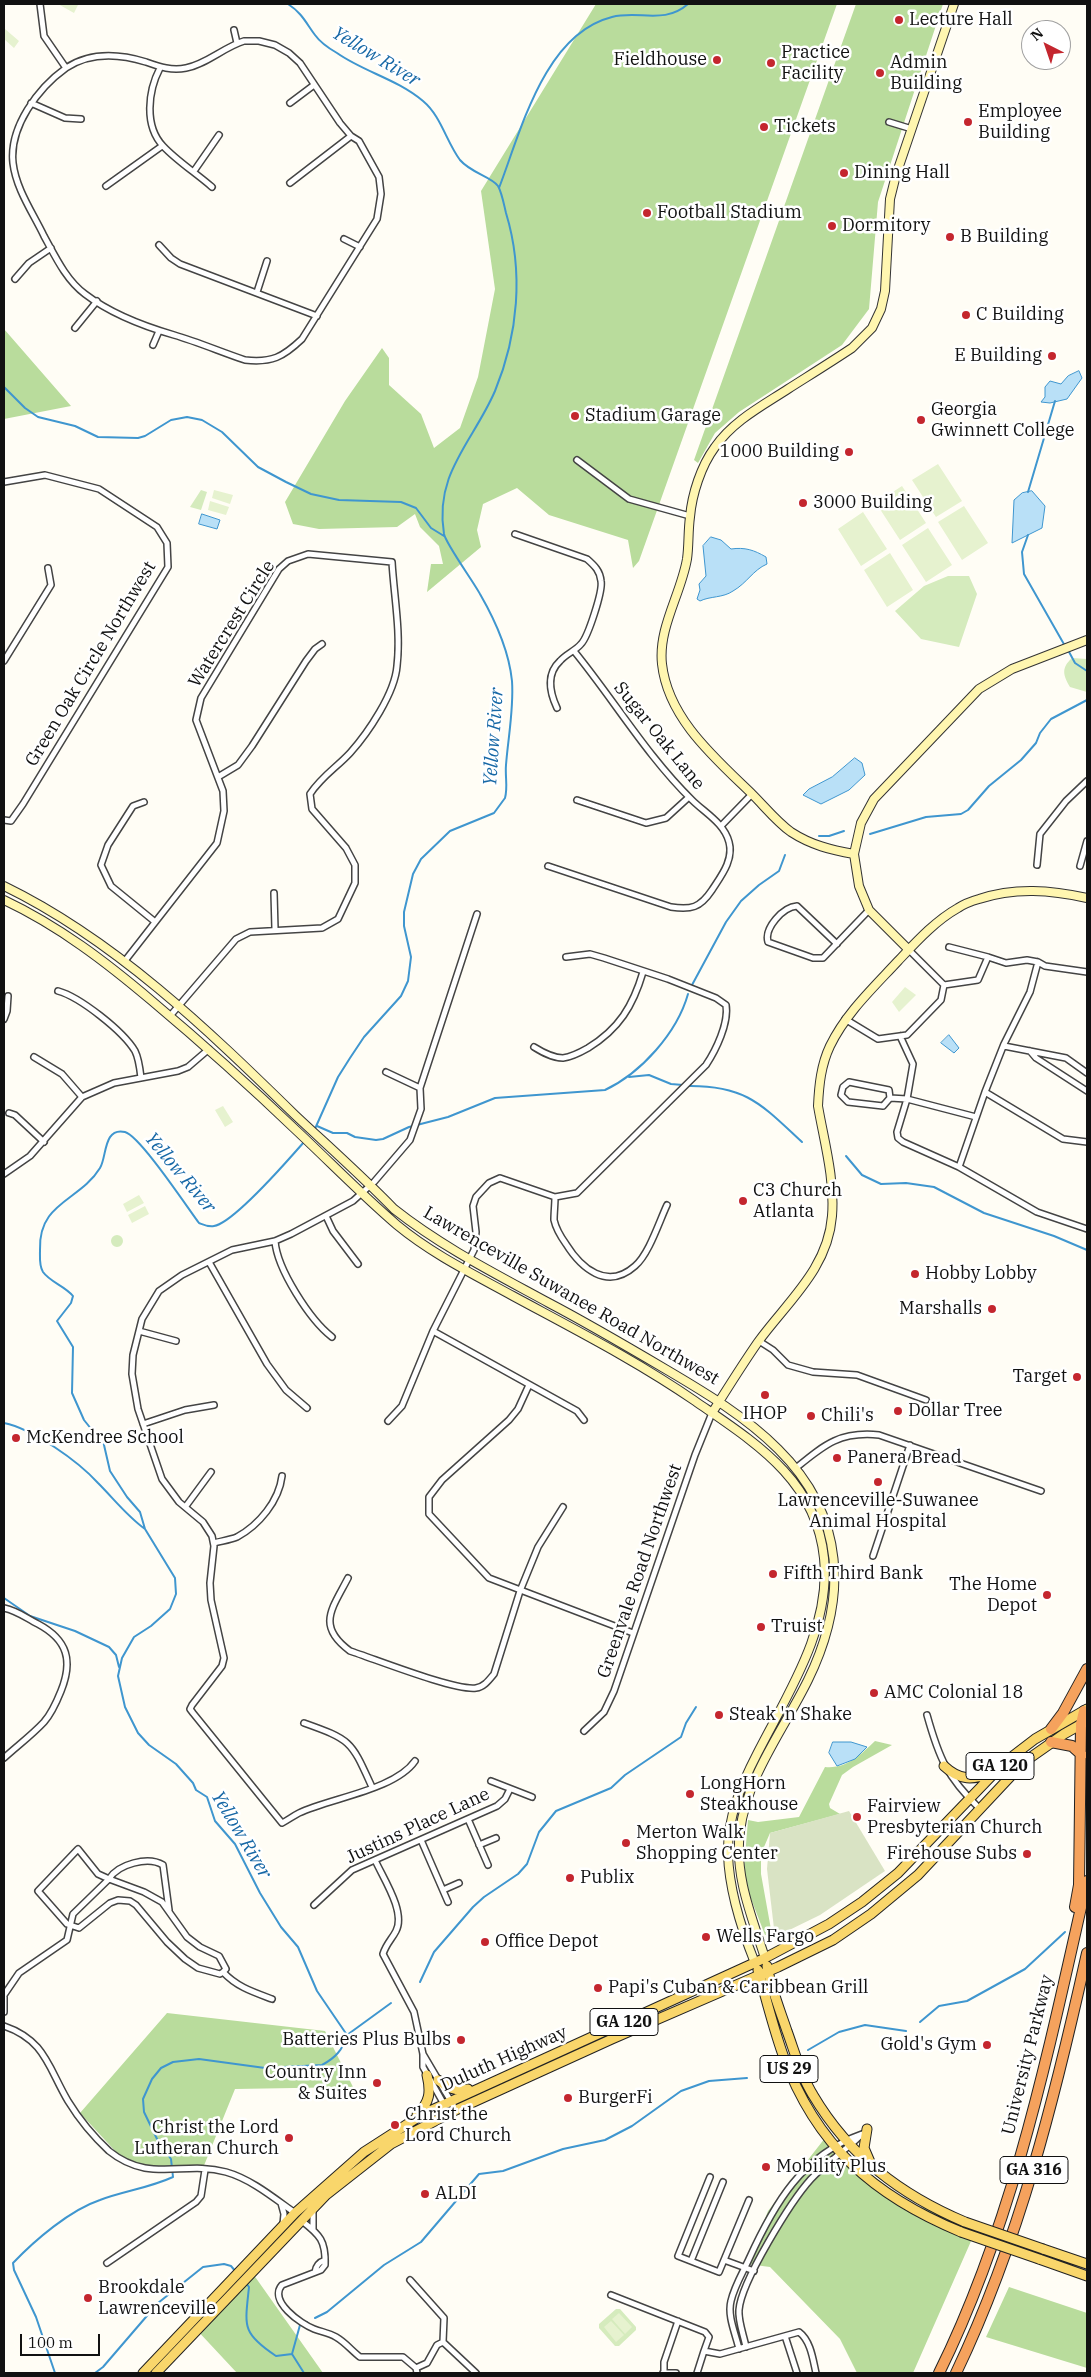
<!DOCTYPE html>
<html>
<head>
<meta charset="utf-8">
<style>
  body { margin:0 }
  #map { position:relative; width:1091px; height:2377px; overflow:hidden; background:#fffdf5; font-family:"IBM Plex Serif",serif }
  canvas { display:block }
  .frame { position:absolute; inset:0; border:5px solid #111; pointer-events:none }
  .north { position:absolute; left:1021px; top:20px; width:50px; height:50px; box-sizing:border-box; background:#fff; border:1px solid #a0a0a0; border-radius:50%; rotate:319deg; font-size:14px; font-weight:700; line-height:20px; text-align:center; color:#111 }
  .north::after { content:''; display:block; margin:auto; width:18px; height:22px; background:#c4262e; clip-path:polygon(50% 0,100% 100%,50% 72%,0 100%) }
  .scale { position:absolute; left:20px; top:2334px; width:80px; height:22px; box-sizing:border-box; border:2px solid #111; border-top:0; padding-left:6px; font-size:15px; line-height:18px; white-space:nowrap; color:#111; -webkit-text-stroke:4px #fff; paint-order:stroke }
</style>
</head>
<body>
<div id="map">
<canvas width="1091" height="2377"></canvas>
<div class="frame"></div>
<div class="north">N</div>
<div class="scale">100 m</div>
</div>
<script>
const g = document.querySelector('canvas').getContext('2d');
g.lineJoin = 'round';
function fill(path, color) {
  g.fillStyle = color;
  g.fill(path, 'evenodd');
}
function strokePath(path, color, width, dash) {
  g.strokeStyle = color;
  g.lineWidth = width;
  g.lineCap = dash ? 'butt' : 'round';
  g.setLineDash(dash || []);
  g.stroke(path);
}
function label(font, color, halo, rows, align = 'center') {
  g.font = font + ' "IBM Plex Serif",serif';
  g.lineWidth = 5;
  g.setLineDash([]);
  g.textBaseline = 'middle';
  g.strokeStyle = halo;
  g.fillStyle = color;
  for (const [text, x, y, turn = 0] of rows) {
    g.save();
    g.translate(x, y);
    g.rotate((+turn || 0) * Math.PI / 180);
    g.textAlign = isNaN(turn) ? turn : align;
    if (halo) g.strokeText(text, 0, 0);
    g.fillText(text, 0, 0);
    g.restore();
  }
}
fill(new Path2D(`
  M201,490L207,492L201,510L190,507Z
  M948,576H969L977,594L959,647L921,639L895,611L924,586Z
  M1072,658L1087,659V692L1070,687C1063,675 1061,668 1072,658Z
  M111 1241a6 6 0 1 1 12 0a6 6 0 1 1-12 0Z
  M616,2309H620L636,2327V2330L619,2346H615L599,2328V2324Z`), '#d5ebbd');
fill(new Path2D(`
  M596,4H837L639,561L633,568L628,540L549,515L517,488L483,504L477,530L481,547L427,592L431,564H443L439,546L420,527L415,514L397,527L319,529L293,524L285,502L345,401L382,348L389,358V385L421,414L434,448L460,428L478,377L495,289L481,191Z
  M856,4H943L878,202L869,309L842,345L739,412L715,433L698,463L694,460Z
  M4,329L71,406L4,419Z
  M875,1741L892,1745L853,1767L842,1775L829,1804L830,1808L840,1814L770,1833L761,1854V1874L772,1935H765L748,1891L744,1869L748,1820L758,1822L799,1817L825,1767C847,1769 860,1755 875,1741Z
  M167,2013L325,2031L353,2087L235,2089L203,2168L129,2166L80,2113Z
  M825,2138L909,2204L979,2223L913,2373H857L840,2339L770,2267L747,2264L768,2211Z
  M251,2271L323,2373H237L195,2328Z
  M1009,2287L1087,2313V2368L986,2337Z`), '#b9dc9c');
fill(new Path2D(`
  M849,1811L885,1871L820,1915L775,1937L767,1869L770,1833Z`), '#d9e3c4');
fill(new Path2D(`
  M58,4L78,5L74,13Z
  M5,29L19,41L14,48L4,39Z
  M938,464L962,501L936,517L912,480Z
  M902,486L926,523L900,540L876,503Z
  M214,490L233,495L230,504L212,498Z
  M210,501L229,507L226,515L208,510Z
  M964,506L988,543L962,560L938,522Z
  M863,512L887,549L861,566L838,529Z
  M928,528L952,565L926,582L902,545Z
  M890,553L913,590L887,607L864,570Z
  M905,987L916,995L899,1012L892,1002Z
  M223,1106L233,1122L225,1127L215,1110Z
  M139,1195L144,1203L127,1212L123,1204Z
  M145,1206L149,1214L132,1223L128,1215Z
  M619,2313L632,2327L625,2334L612,2319Z
  M611,2321L624,2335L616,2342L604,2327Z`), '#e6f2cf');
const water = new Path2D(`
  M1079,371L1082,378L1067,399L1050,403L1041,402L1045,397V387L1050,381L1061,384L1068,376Z
  M1032,491L1045,506L1042,528L1012,543L1014,500L1022,493Z
  M202,514L220,520L217,529L199,524Z
  M711,537L721,540L731,549C745,547 754,550 766,557L767,564C753,570 747,583 733,591C723,598 710,596 700,601L697,599L700,590L699,584L706,576L703,546Z
  M855,758L862,763L865,775L849,790L821,804L803,795L809,789L832,777Z
  M949,1035L959,1048L954,1053L941,1043Z
  M833,1742H851L867,1747L855,1759L837,1766L829,1753Z`);
fill(water, '#b9e0f7');
strokePath(water, '#3f96cf', 1);
strokePath(new Path2D(`
  M288,4C302,13 306,23 315,35C320,42 330,49 337,53C364,72 397,79 423,101C441,116 446,141 460,160C471,173 492,177 498,186C502,193 504,205 506,213C524,272 518,335 495,391C473,442 434,473 444,534C446,544 473,581 480,594C495,620 509,651 512,681C514,709 508,738 506,765C505,777 508,787 505,798L494,813L450,831L421,859L413,874L404,912V926L411,957L408,981L401,996L364,1037L350,1058L338,1077L314,1131
  M499,188C521,131 544,34 612,17C639,10 664,25 688,4
  M4,387L25,408L38,417L75,426L98,437L138,438L145,436L171,420L187,417L202,420L222,432L258,467L286,482L311,494L339,500L401,502L416,508L431,528L444,536
  M1028,492L1055,401
  M1028,535L1022,552L1024,574L1065,646
  M1068,650L1075,663L1087,671
  M870,834L926,817L961,814L968,810L989,786L1021,760L1036,743L1040,733L1051,719L1087,700
  M819,836H829L844,831
  M692,985L726,922L741,901L759,885L779,871L785,855
  M629,1077L649,1075L671,1084L683,1085
  M687,1086C746,1085 762,1105 802,1142
  M317,1126L333,1133H347L355,1137L376,1140L383,1139L409,1127L448,1117L495,1098L605,1090C641,1073 677,1033 688,994
  M846,1156L862,1175L881,1184L906,1183L934,1187L984,1213L1054,1236L1087,1250
  M4,1423C33,1429 78,1461 98,1483C114,1499 127,1516 145,1529
  M4,1598L30,1616L75,1631L109,1647L116,1655L119,1667
  M420,1982L434,1952L473,1907L484,1897L518,1874L527,1864L539,1832L556,1811L611,1788L625,1775L681,1737L686,1723L696,1707
  M920,2022L939,2006L967,2001L1025,1969L1065,1932
  M347,2035L391,2003
  M808,2050L839,2032L865,2025L906,2031
  M246,2283L249,2287C245,2326 241,2333 276,2356L292,2354
  M315,2318L327,2312L384,2265L421,2242L479,2174L503,2171L563,2149L605,2140L632,2126L681,2091L709,2081L747,2078
  M292,2354L300,2325L307,2322
  M292,2354L304,2373
  M55,2373L36,2317L14,2270L13,2263C35,2240 70,2210 100,2200C124,2191 149,2188 173,2177L171,2159L158,2141L144,2112L143,2099L152,2079L161,2068L173,2062L199,2059L265,2068L322,2065C335,2058 343,2050 347,2035L317,1991L298,1947L281,1927L260,1893L235,1844L215,1821L207,1797L196,1790L193,1783L176,1764L149,1745L138,1733L125,1707L118,1676L122,1658L134,1637L151,1626L170,1609L176,1594L175,1578L145,1529L140,1512L127,1497L110,1471L104,1445L84,1420L72,1393L73,1347L57,1321L71,1303L73,1296C65,1286 50,1282 43,1272C39,1266 40,1257 40,1250C38,1202 80,1201 100,1168C107,1157 103,1127 125,1132C140,1136 187,1207 199,1223C204,1225 208,1227 214,1226C234,1223 289,1159 304,1142
  M95,2373L103,2367L158,2303L203,2267L224,2264L231,2266L236,2272`), '#3f96cf', 2);
const street = new Path2D(`
  M40,4L44,36L66,68
  M234,30L237,43
  M244,41H259L275,45L289,53L300,63L340,123L351,136L359,141L379,177L381,194L377,219L302,339C283,357 272,363 245,360C221,352 198,342 174,335C143,326 111,314 85,294C66,280 55,256 44,236C33,213 16,189 13,163C9,127 38,88 66,68C90,52 120,54 146,62C160,67 172,71 186,68C207,64 224,47 244,41Z
  M160,68C148,91 144,126 163,146C177,161 196,173 212,187
  M31,103L65,118L81,119
  M290,103L314,85
  M889,122L912,129
  M194,171L219,135
  M290,183L351,136
  M106,186L162,146
  M344,239L360,247
  M159,245L171,258L180,264L317,316
  M15,279L29,263L51,248
  M257,292L267,261
  M75,328L97,301
  M153,345L159,331
  M577,460L629,499L690,516
  M4,482L45,475L99,489L157,527L167,543L168,567L23,804L11,821L4,820
  M515,534L587,559C595,566 600,571 601,581C603,591 588,637 581,644C575,651 566,654 560,661C546,674 550,693 557,708
  M4,661L51,585L48,568
  M218,777L238,765L252,746L306,661L315,649L322,644
  M577,800L646,823L666,818L689,797
  M144,802L133,806L108,845L101,865L111,886L154,921
  M721,826L752,794
  M1037,865L1040,834L1066,801L1087,781
  M548,866L671,907C691,910 700,908 712,890C721,876 734,860 729,842C724,823 705,813 692,800C647,756 614,700 574,651
  M1080,866L1087,841
  M274,893L275,929
  M837,944L797,906C783,907 764,928 768,942L813,958H823L869,910
  M124,962L217,843L224,811L223,791L196,720L201,698L279,569L288,561L308,554L392,562C394,596 401,632 397,666C395,693 368,733 350,753C336,768 322,776 310,794L312,809L346,848L355,865V883L338,919L322,928L250,932L236,939L170,1016
  M1038,962L1045,966L1087,972
  M944,985L978,980L988,957L949,947
  M58,991C80,997 123,1031 135,1051C139,1059 140,1069 141,1078
  M4,1019L7,1011L8,996
  M845,1019L878,1039L907,1035L941,1000L944,985L909,950
  M1004,1046L1066,1058L1087,1073
  M534,1047C542,1052 552,1058 563,1058C571,1057 581,1052 588,1048C619,1029 633,1006 643,972
  M1030,1051L1036,1058L1087,1091
  M34,1057L62,1074L82,1097
  M386,1072L420,1088
  M985,1092L1004,1044L1030,992L1038,962L1027,960L1006,963L988,957
  M890,1098L883,1106L848,1102L841,1095L843,1087L849,1082L889,1090L890,1098L907,1099L913,1064L900,1036
  M9,1113L15,1115L44,1142
  M976,1117L907,1099L897,1132L898,1138L903,1142L959,1167L1037,1212L1087,1229
  M959,1167L985,1092L1063,1139L1087,1142
  M4,1174L30,1156L82,1097L114,1083L178,1071L188,1067L209,1049
  M555,1197C555,1204 554,1213 554,1220C556,1229 561,1237 566,1244C581,1268 607,1291 635,1266C649,1254 659,1222 667,1205
  M326,1216L333,1231L358,1264
  M275,1241C277,1269 310,1320 332,1337
  M209,1262L267,1364L286,1390L307,1408
  M139,1331L176,1341
  M433,1331L577,1411L584,1420
  M759,1341L773,1350L788,1365L813,1372L857,1375L926,1400
  M529,1385L518,1409L509,1420L442,1480L429,1497V1514L489,1578L633,1633
  M388,1421L402,1406L433,1331L474,1250L476,1232L473,1206L476,1197L489,1183L500,1178L555,1197L577,1193L706,1065C716,1050 729,1023 726,1005L716,998L668,979L604,958L590,954L566,957
  M143,1424L185,1410L214,1405
  M796,1468C824,1445 840,1431 879,1435L1041,1491
  M186,1506L211,1472
  M214,1543C221,1541 230,1540 237,1537C259,1525 279,1501 282,1476
  M873,1556L910,1445
  M348,1578C332,1609 316,1626 350,1651C375,1659 455,1691 476,1688C484,1687 489,1680 494,1674L520,1591L538,1547L563,1507
  M4,1608C18,1611 26,1618 38,1624C68,1640 73,1661 61,1691C57,1701 51,1714 44,1722C32,1735 17,1746 4,1758
  M927,1715C939,1758 947,1777 979,1808
  M304,1723C352,1740 351,1741 372,1787
  M584,1731L604,1712L614,1691L695,1455L712,1413
  M415,1761C395,1790 330,1798 299,1813C293,1816 288,1820 282,1823L193,1713L190,1709L192,1705L222,1666L224,1658L211,1600L210,1583L214,1546L212,1536L203,1522L179,1502L162,1479L138,1409L132,1374L133,1355L142,1319L159,1291L182,1275L232,1250L275,1241L291,1234L353,1201L374,1182L410,1140L421,1109L420,1088L477,914
  M491,1781L532,1797
  M468,1819L488,1865
  M421,1840L448,1902
  M479,1845L496,1838
  M375,1860C383,1878 406,1912 396,1931C392,1939 386,1944 383,1954L414,2012L423,2054V2067L445,2106
  M443,1890L459,1883
  M314,1905L352,1870L497,1806L505,1799L510,1789
  M169,1910L163,1865C148,1856 118,1864 109,1879L98,1874L78,1849L38,1891L67,1924L79,1928L110,1903L118,1900L130,1901L136,1905L167,1942L185,1959L198,1968L220,1974L223,1972
  M223,1972C237,1987 253,1992 272,1999
  M4,1995L19,1973L67,1940L73,1914L109,1879L144,1892L162,1902L187,1937L200,1947L219,1956L226,1969L223,1972
  M4,1997V2012
  M4,2026C45,2040 48,2067 68,2101C79,2119 94,2137 109,2151C150,2184 183,2160 226,2172C251,2179 274,2198 295,2213
  M423,2054L456,2110
  M710,2177L678,2256L719,2272L749,2200
  M281,2203L284,2214L283,2224
  M313,2210V2229
  M302,2221C320,2235 326,2241 325,2265L321,2270L282,2285C268,2301 301,2324 314,2329C322,2332 329,2333 336,2337C345,2342 352,2351 360,2357H403L416,2368
  M724,2260L754,2271
  M691,2261L723,2182
  M107,2263L196,2202L201,2196L205,2170
  M315,2272C316,2265 319,2262 325,2260
  M410,2280L444,2318L443,2342
  M611,2295L705,2332L709,2337L704,2351
  M785,2336L797,2373
  M746,2347C744,2336 738,2321 739,2310C741,2282 791,2201 811,2179C826,2163 845,2151 860,2136
  M739,2349C736,2335 727,2316 731,2301C734,2287 743,2272 749,2259C774,2204 802,2155 862,2134
  M417,2373L416,2368L427,2363L437,2345L443,2342L476,2373
  M663,2373H676
  M664,2373V2362L678,2321
  M697,2373L704,2351L720,2354L799,2332C811,2341 813,2360 816,2373`);
const secondary = new Path2D(`
  M854,854C831,850 811,845 791,832C777,822 765,807 753,795C716,759 668,719 662,664C658,628 681,594 687,559C689,545 688,531 690,517C692,494 701,466 715,447C733,421 762,406 788,389C810,375 831,362 852,348L872,328L881,309L885,291L890,199L896,175L954,4
  M4,886C115,940 207,1029 295,1115C328,1146 362,1176 394,1209C442,1247 496,1274 549,1303C589,1324 628,1347 667,1370C706,1393 746,1417 778,1449C846,1516 848,1598 808,1680C784,1729 747,1776 740,1831C734,1876 752,1917 765,1958
  M4,900C59,926 106,962 152,1001C202,1043 251,1087 298,1132C331,1163 363,1196 397,1225C432,1254 473,1274 513,1296C574,1329 637,1361 695,1401C754,1442 816,1479 824,1558C831,1629 788,1693 757,1754C741,1785 727,1818 728,1854C729,1891 741,1928 755,1963
  M909,950L869,910L859,886L854,854L861,823L874,799L979,689L1012,669L1087,640
  M712,1413C727,1389 742,1365 758,1342C787,1302 828,1269 832,1216C835,1179 824,1141 818,1106C819,1085 821,1065 830,1046C846,1013 873,988 898,961C916,942 935,921 958,908C964,904 972,901 979,899C1015,887 1051,890 1087,898`);
const primary = new Path2D(`
  M944,1766C960,1781 973,1780 992,1773
  M767,1966C771,1988 780,2010 787,2031C795,2053 801,2076 813,2095C849,2156 901,2195 965,2222
  M758,1970C766,1998 773,2027 783,2055C816,2146 874,2196 961,2232
  M438,2080C449,2088 455,2092 468,2089
  M417,2115C430,2102 431,2092 427,2075
  M867,2129L864,2148L870,2162
  M1043,2249L1087,2264
  M1039,2259L1087,2276
  M143,2373L295,2213L364,2152L423,2114L765,1958L829,1924L862,1902L898,1873L1005,1762L1035,1739L1087,1709
  M156,2373L326,2195L391,2144L456,2110L612,2039L778,1967L833,1940L871,1914L918,1875L1024,1762L1064,1734L1087,1721`);
const highway = new Path2D(`
  M1051,1729L1063,1713L1087,1669
  M1051,1742L1072,1746L1082,1755
  M1075,1907L1079,1885L1081,1724L1084,1711
  M939,2373C1015,2219 1049,2048 1087,1881
  M956,2373C1020,2239 1055,2097 1087,1953`);
strokePath(street, '#444', 8);
strokePath(secondary, '#333', 10);
strokePath(primary, '#222', 11);
strokePath(highway, '#222', 12);
strokePath(street, '#fff', 5);
strokePath(secondary, '#fff6b0', 8);
strokePath(primary, '#f9d66b', 9);
strokePath(highway, '#f5a25d', 10);
const primaryBridge = new Path2D(`
  M965,2222L1043,2249
  M961,2232L1039,2259`);
strokePath(primaryBridge, '#222', 11, []);
strokePath(primaryBridge, '#f9d66b', 9);
for (const [x, y, r, color] of [
  [899,20,5,"#c4262e"],
  [717,60,5,"#c4262e"],
  [771,63,5,"#c4262e"],
  [880,73,5,"#c4262e"],
  [968,122,5,"#c4262e"],
  [764,127,5,"#c4262e"],
  [844,173,5,"#c4262e"],
  [647,213,5,"#c4262e"],
  [832,226,5,"#c4262e"],
  [950,237,5,"#c4262e"],
  [966,315,5,"#c4262e"],
  [1052,356,5,"#c4262e"],
  [575,416,5,"#c4262e"],
  [921,420,5,"#c4262e"],
  [849,452,5,"#c4262e"],
  [803,503,5,"#c4262e"],
  [743,1201,5,"#c4262e"],
  [915,1274,5,"#c4262e"],
  [992,1309,5,"#c4262e"],
  [1077,1377,5,"#c4262e"],
  [765,1395,5,"#c4262e"],
  [898,1411,5,"#c4262e"],
  [811,1416,5,"#c4262e"],
  [16,1438,5,"#c4262e"],
  [837,1458,5,"#c4262e"],
  [878,1482,5,"#c4262e"],
  [773,1574,5,"#c4262e"],
  [1047,1595,5,"#c4262e"],
  [761,1627,5,"#c4262e"],
  [874,1693,5,"#c4262e"],
  [719,1715,5,"#c4262e"],
  [690,1794,5,"#c4262e"],
  [857,1817,5,"#c4262e"],
  [626,1843,5,"#c4262e"],
  [1027,1854,5,"#c4262e"],
  [570,1878,5,"#c4262e"],
  [706,1937,5,"#c4262e"],
  [485,1942,5,"#c4262e"],
  [598,1988,5,"#c4262e"],
  [461,2040,5,"#c4262e"],
  [987,2045,5,"#c4262e"],
  [377,2083,5,"#c4262e"],
  [568,2098,5,"#c4262e"],
  [395,2125,5,"#c4262e"],
  [289,2138,5,"#c4262e"],
  [766,2167,5,"#c4262e"],
  [425,2194,5,"#c4262e"],
  [88,2298,5,"#c4262e"]
]) {
  const dot = new Path2D();
  dot.arc(x, y, r, 0, 2 * Math.PI);
  g.fillStyle = color;
  g.fill(dot);
  strokePath(dot, '#fff', 2);
}
for (const [x, y, w] of [
  [1000,1766,68],
  [624,2022,68],
  [789,2069,58],
  [1034,2170,68]
]) {
  const box = new Path2D();
  box.roundRect(x - w / 2, y - 13.5, w, 27, 4);
  g.fillStyle = '#fff';
  g.fill(box);
  strokePath(box, '#111', 1);
}
label('bold 16px', '#111', null, [
  ["GA 120",1000,1766],
  ["GA 120",624,2022],
  ["US 29",789,2069],
  ["GA 316",1034,2170]
]);
label('18px', '#111', '#fff', [
  ["Lecture Hall",909,20],
  ["Practice",781,53],
  ["Facility",781,74],
  ["Fieldhouse",707,60,"right"],
  ["Admin",890,63],
  ["Building",890,84],
  ["Employee",978,112],
  ["Building",978,133],
  ["Tickets",774,127],
  ["Dining Hall",854,173],
  ["Football Stadium",657,213],
  ["Dormitory",842,226],
  ["B Building",960,237],
  ["C Building",976,315],
  ["E Building",1042,356,"right"],
  ["Georgia",931,410],
  ["Gwinnett College",931,431],
  ["Stadium Garage",585,416],
  ["1000 Building",839,452,"right"],
  ["3000 Building",813,503],
  ["C3 Church",753,1191],
  ["Atlanta",753,1212],
  ["Hobby Lobby",925,1274],
  ["Marshalls",982,1309,"right"],
  ["Target",1067,1377,"right"],
  ["Dollar Tree",908,1411],
  ["IHOP",765,1414,"center"],
  ["Chili's",821,1416],
  ["McKendree School",26,1438],
  ["Panera Bread",847,1458],
  ["Lawrenceville-Suwanee",878,1501,"center"],
  ["Animal Hospital",878,1522,"center"],
  ["Fifth Third Bank",783,1574],
  ["The Home",1037,1585,"right"],
  ["Depot",1037,1606,"right"],
  ["Truist",771,1627],
  ["AMC Colonial 18",884,1693],
  ["Steak 'n Shake",729,1715],
  ["LongHorn",700,1784],
  ["Steakhouse",700,1805],
  ["Fairview",867,1807],
  ["Presbyterian Church",867,1828],
  ["Merton Walk",636,1833],
  ["Shopping Center",636,1854],
  ["Firehouse Subs",1017,1854,"right"],
  ["Publix",580,1878],
  ["Wells Fargo",716,1937],
  ["Office Depot",495,1942],
  ["Papi's Cuban & Caribbean Grill",608,1988],
  ["Batteries Plus Bulbs",451,2040,"right"],
  ["Gold's Gym",977,2045,"right"],
  ["Country Inn",367,2073,"right"],
  ["& Suites",367,2094,"right"],
  ["BurgerFi",578,2098],
  ["Christ the",405,2115],
  ["Lord Church",405,2136],
  ["Christ the Lord",279,2128,"right"],
  ["Lutheran Church",279,2149,"right"],
  ["Mobility Plus",776,2167],
  ["ALDI",435,2194],
  ["Brookdale",98,2288],
  ["Lawrenceville",98,2309]
], 'left');
label('18px', '#111', '#fff', [
  ["Watercrest Circle",232,624,-58],
  ["Green Oak Circle Northwest",91,664,-59],
  ["Sugar Oak Lane",659,736,51],
  ["Lawrenceville Suwanee Road Northwest",571,1296,30],
  ["Greenvale Road Northwest",640,1571,-71],
  ["Justins Place Lane",418,1826,-25],
  ["University Parkway",1028,2055,-76],
  ["Duluth Highway",504,2059,-24]
]);
label('italic 19px', '#1768a6', '#fff', [
  ["Yellow River",376,57,31],
  ["Yellow River",494,737,-86],
  ["Yellow River",180,1173,50],
  ["Yellow River",241,1835,59]
]);
</script>
</body>
</html>
